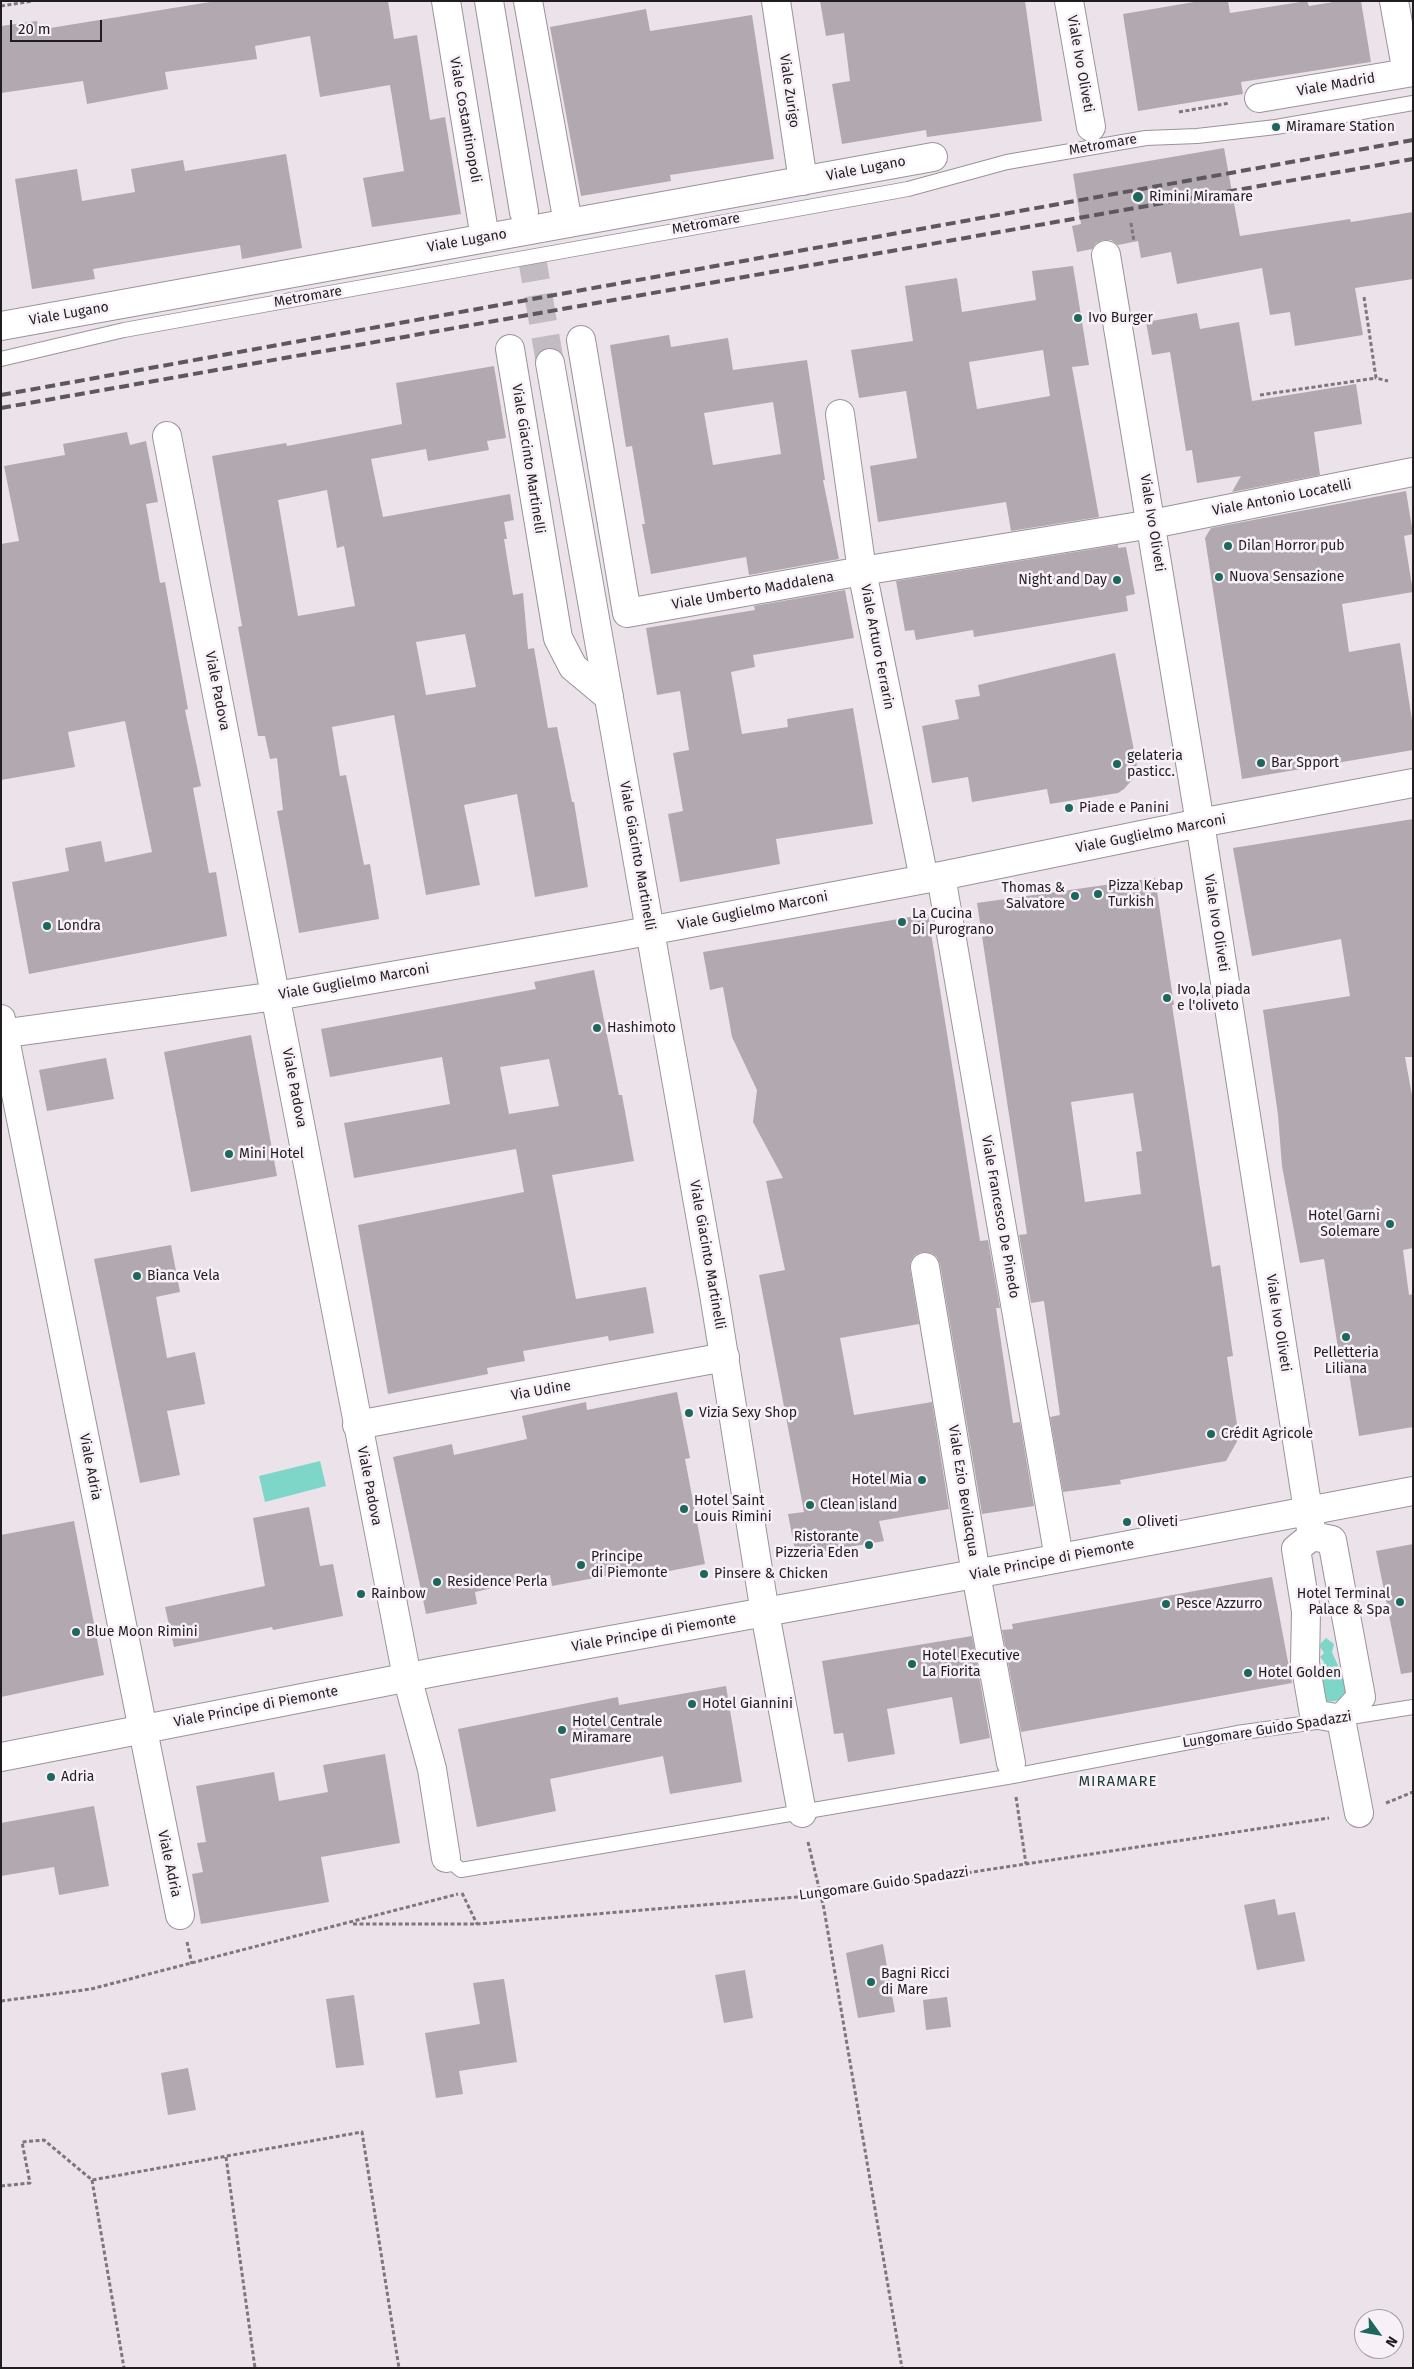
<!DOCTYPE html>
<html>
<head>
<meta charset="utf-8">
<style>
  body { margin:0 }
  #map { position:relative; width:1414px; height:2369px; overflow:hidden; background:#ebe3e9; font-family:"Fira Sans",sans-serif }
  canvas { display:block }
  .frame { position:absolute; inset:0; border:2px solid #201d20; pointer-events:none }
  .north { position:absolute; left:1354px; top:2309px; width:50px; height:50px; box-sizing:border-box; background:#f8f0f7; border:1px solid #a29ca1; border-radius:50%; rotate:122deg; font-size:14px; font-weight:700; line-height:20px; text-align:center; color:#201d20 }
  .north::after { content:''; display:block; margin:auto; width:18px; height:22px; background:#1d675e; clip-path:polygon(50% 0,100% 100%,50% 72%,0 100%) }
  .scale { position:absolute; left:10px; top:20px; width:92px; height:22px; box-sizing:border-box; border:2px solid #201d20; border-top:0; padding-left:6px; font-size:15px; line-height:18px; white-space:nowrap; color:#201d20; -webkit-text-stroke:4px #f8f0f7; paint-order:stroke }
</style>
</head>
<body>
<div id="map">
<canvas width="1414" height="2369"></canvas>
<div class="frame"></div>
<div class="north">N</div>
<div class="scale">20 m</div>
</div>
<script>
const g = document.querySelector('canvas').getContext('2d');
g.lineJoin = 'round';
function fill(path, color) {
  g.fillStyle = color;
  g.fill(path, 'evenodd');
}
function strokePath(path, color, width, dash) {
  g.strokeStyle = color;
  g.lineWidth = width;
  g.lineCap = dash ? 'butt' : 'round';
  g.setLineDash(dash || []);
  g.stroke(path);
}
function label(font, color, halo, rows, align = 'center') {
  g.font = font + ' "Fira Sans",sans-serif';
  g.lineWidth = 5;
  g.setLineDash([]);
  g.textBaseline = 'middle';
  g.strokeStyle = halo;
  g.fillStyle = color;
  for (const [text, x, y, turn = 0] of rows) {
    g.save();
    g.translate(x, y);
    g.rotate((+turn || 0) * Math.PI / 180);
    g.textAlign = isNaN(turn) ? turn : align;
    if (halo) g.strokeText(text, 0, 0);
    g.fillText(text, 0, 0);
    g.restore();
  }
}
fill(new Path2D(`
  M320,1461L326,1486L265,1502L259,1476Z
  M1326,1638L1334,1644L1332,1652L1351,1695C1342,1701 1330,1703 1319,1700L1324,1691L1320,1682L1324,1676L1320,1669L1324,1662L1320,1657L1324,1653L1320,1647L1321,1643Z`), '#7ed6c9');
fill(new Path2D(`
  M216,1H388L394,39L417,35L430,120L445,117L461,214L372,227L363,178L404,171L390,85L320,97L310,36L255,46L257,59L165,72L168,89L87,104L83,81L1,93V26L37,21L38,30Z
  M820,1H1025L1042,121L927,137L926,130L842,144L832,84L850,81L844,33L826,36Z
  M1200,1H1228L1230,13L1307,1L1309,6L1339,1H1361L1371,62L1241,82L1243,94L1138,111L1123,14Z
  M646,9L650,31L752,15L774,159L670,175L671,181L581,196L550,27Z
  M1224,148L1240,236L1350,219L1351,222L1413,212V279L1355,288L1363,335L1295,346L1290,312L1270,315L1262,268L1177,284L1171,252L1141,258L1138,241L1118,245L1111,240H1103L1096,243L1092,249L1077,252L1072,226L1081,224L1073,174Z
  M286,154L302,248L242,259L240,245L93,269L95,279L32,289L15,179L77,169L82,201L135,192L131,169L183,160L185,171Z
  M1073,266L1089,365L1072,367L1099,517L1011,531L1006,502L878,522L870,466L917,458L906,391L859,398L851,350L913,341L905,286L957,278L962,312L1036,300L1032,271ZM1043,350L1050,396L977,409L969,362Z
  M1197,313L1200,329L1239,322L1252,401L1356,384L1362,424L1314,432L1320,475L1232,492L1241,476L1197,483L1192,450L1186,451L1170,352L1152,355L1146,322Z
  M669,335L671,347L728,338L733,370L807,360L825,480H823L839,559L749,575L746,557L651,574L642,524H645L632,446L626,447L610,345ZM773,402L781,454L713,465L704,413Z
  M494,366L506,438L487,441L489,450L428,461L426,449L371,459L383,517L510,494L514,520L504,522L507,539H504L513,595L523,593L528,649L534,648L548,728L557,727L572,802H574L588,887L535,897L517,794L464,805L480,885L426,895L394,715L332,727L340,776L346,775L364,865L370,864L379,919L299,933L277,811L283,810L277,758L270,759L265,736H258L238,627L242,626L212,456L286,443L287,446L402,424L396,383ZM327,490L337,548L344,546L355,606L298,616L278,500ZM465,634L476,687L426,695L416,642Z
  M127,432L130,445L146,441L158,502L146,504L160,583L165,582L188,709L185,710L201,786L193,788L209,873L216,872L227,936L29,974L12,882L69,871L65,848L101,841L105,862L152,852L125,721L68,732L75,767L1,780V544L19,541L4,466L65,455L63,444Z
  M1406,491L1413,534L1404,536L1413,592L1342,604L1349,652L1400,643L1413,727V750L1242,779L1205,538L1211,528Z
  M1118,545V548L1126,547L1135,594L1126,596L1128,611L974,637L973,630L916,640L914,630L905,631L896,581Z
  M845,590L854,638L753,655L755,667L731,672L742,734L788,727L787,719L853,708L873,824L776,839L780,864L680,882L668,814L683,811L673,753L689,750L680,691L657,695L646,628L755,610L754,606Z
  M1115,653L1137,766L1132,780L1124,789L1118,793L1050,804L1047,789L972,802L968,777L932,783L922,726L959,719L955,700L980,696L978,685Z
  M1413,819V1057H1405L1413,1101V1248L1403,1250L1409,1295L1413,1294V1427L1359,1436L1349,1373L1342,1374L1324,1259L1300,1263L1282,1166L1278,1115L1263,1010L1350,996L1341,939L1252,956L1233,848Z
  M1155,878L1174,1005H1172L1212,1267L1220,1265L1233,1356L1227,1357L1239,1438L1226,1461L1120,1480L1121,1484L1063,1492L1050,1417L1060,1415L1044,1301L1031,1303L1019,1235L1027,1234L977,903ZM1133,1093L1142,1151L1136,1152L1141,1194L1085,1202L1071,1102Z
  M928,914L980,1241L988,1240L1000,1308H996L1013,1423L1020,1422L1034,1506L982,1514L940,1264L937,1257L931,1253L922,1252L915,1255L911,1261L910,1269L919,1324L840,1338L854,1415L932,1402L949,1509L879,1521L884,1541L796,1556L788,1514L804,1512L759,1275L785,1270L766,1181L783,1178L753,1122L757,1090L732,1037L723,987L710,990L703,952Z
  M594,970L619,1095H622L634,1161L552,1175L576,1299L646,1287L654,1333L609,1341L608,1336L523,1351L525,1361L487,1368L488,1374L388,1394L358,1225L524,1192L516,1149L354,1178L344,1123L450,1104L442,1057L330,1077L321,1029L536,989L534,982ZM549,1059L559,1106L509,1114L500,1067Z
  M251,1035L277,1176L191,1192L164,1052Z
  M106,1058L114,1099L47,1111L39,1070Z
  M171,1245L180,1292L156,1297L167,1358L195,1352L205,1404L167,1411L180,1475L140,1483L94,1259Z
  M677,1392L690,1458L685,1459L705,1564L639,1577L637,1570L552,1586L550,1575L475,1592L477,1604L426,1614L393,1457L452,1444L454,1455L527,1439L522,1416L586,1402L587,1410Z
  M309,1507L320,1566L333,1564L343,1616L273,1630L272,1627L174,1647L165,1607L265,1586L253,1518Z
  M74,1521L104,1675L1,1697V1535Z
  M1413,1544V1672L1401,1674L1376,1551Z
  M1272,1577L1292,1683L1021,1732L1002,1630L1013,1629L1012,1624Z
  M972,1636L990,1738L960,1744L952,1697L887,1709L895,1754L848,1762L843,1733L834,1734L822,1661Z
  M726,1686L742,1782L670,1794L663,1756L550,1779L556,1811L477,1827L458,1729L618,1697L619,1705Z
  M385,1754L400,1843L321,1857L329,1902L201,1924L192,1874L203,1872L197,1843L206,1842L196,1786L274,1772L279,1801L328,1792L323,1765Z
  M94,1806L109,1886L59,1895L54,1867L1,1876V1823Z
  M1275,1899L1278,1915L1295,1912L1305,1961L1257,1970L1244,1905Z
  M883,1944L895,2012L858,2018L846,1953Z
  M745,1970L753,2018L724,2023L715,1975Z
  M504,1979L517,2062L459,2071L463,2094L436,2098L425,2033L480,2024L473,1983Z
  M354,1995L364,2065L336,2068L326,1999Z
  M947,1997L951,2027L926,2030L923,2000Z
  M188,2068L196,2110L168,2115L161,2073Z`), '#b1a9af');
strokePath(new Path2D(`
  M524,212L550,363`), '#c2bbc1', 28, [28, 14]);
const lane = new Path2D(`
  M1,359L124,330L908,189L1007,162L1146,138L1197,136L1276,127L1413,103
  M1344,1718L1413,1707
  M446,1858L461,1870L1013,1776L1237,1733L1323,1721`);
const street = new Path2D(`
  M446,1L485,238
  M528,1L568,223
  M776,1L803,181
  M1069,1L1091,127
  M1394,1L1407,73
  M1259,98L1413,72
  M1106,255L1200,823L1312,1536L1296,1549L1306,1611L1305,1663L1314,1714L1341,1719L1359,1813
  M1,326L933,157
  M581,340L627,613L862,571L1152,524L1413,472
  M510,349L558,638L573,667L609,697
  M840,414L862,571L924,879
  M167,436L407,1677L432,1769L446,1858
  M941,876L1059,1558
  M1,1019L180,1915
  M1,1034L276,996L616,937L941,876L1200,823L1413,783
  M925,1267L976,1574L1011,1763
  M357,1425L725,1357
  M1312,1536L1332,1540L1361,1697L1341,1719
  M765,1613L802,1813`);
const secondary = new Path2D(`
  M489,1L524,212
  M550,363L714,1294L765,1613
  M1,1757L440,1671L1013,1567L1413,1491`);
strokePath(lane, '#9a9399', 16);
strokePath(street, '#9a9399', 30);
strokePath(secondary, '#9a9399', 30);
strokePath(new Path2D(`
  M1,6L33,1
  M1179,112L1230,103
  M1131,223L1134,242
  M1364,297L1376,378L1388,381
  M1260,395L1376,378
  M1016,1797L1026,1864
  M1386,1803L1413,1792
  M808,1842L824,1909L902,2368
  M462,1893L477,1924
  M353,1924H477L821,1895L1329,1818
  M187,1942L192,1964
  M1,2001L91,1989L458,1894
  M226,2157L255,2368
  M92,2180L124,2368
  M1,2186L30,2183L22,2142L44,2140L92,2180L362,2132L399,2368`), '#7c777b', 3, [4, 2.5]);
strokePath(lane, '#fff', 14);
strokePath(street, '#fff', 28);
strokePath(secondary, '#fff', 28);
strokePath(new Path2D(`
  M1,395L1413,140
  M1,408L1413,159`), '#5d585c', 4, [10, 5]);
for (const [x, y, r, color] of [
  [1276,127,5,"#1d675e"],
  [1138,197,6,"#1d675e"],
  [1078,318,5,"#1d675e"],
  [1228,546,5,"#1d675e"],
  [1219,577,5,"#1d675e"],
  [1117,580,5,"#1d675e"],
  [1261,763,5,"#1d675e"],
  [1117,764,5,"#1d675e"],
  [1069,808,5,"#1d675e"],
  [1098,894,5,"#1d675e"],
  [1075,896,5,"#1d675e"],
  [902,922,5,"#1d675e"],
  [47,926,5,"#1d675e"],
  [1167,998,5,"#1d675e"],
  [597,1028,5,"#1d675e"],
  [229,1154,5,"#1d675e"],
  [1390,1224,5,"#1d675e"],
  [137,1276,5,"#1d675e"],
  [1346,1337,5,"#1d675e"],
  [689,1413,5,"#1d675e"],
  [1211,1434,5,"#1d675e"],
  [922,1480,5,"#1d675e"],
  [810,1505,5,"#1d675e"],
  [684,1509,5,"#1d675e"],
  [1127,1522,5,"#1d675e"],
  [869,1545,5,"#1d675e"],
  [581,1565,5,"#1d675e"],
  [704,1574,5,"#1d675e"],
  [437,1582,5,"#1d675e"],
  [361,1594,5,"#1d675e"],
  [1400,1602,5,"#1d675e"],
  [1166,1604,5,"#1d675e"],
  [76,1632,5,"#1d675e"],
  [912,1664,5,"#1d675e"],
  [1248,1673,5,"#1d675e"],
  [692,1704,5,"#1d675e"],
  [562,1730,5,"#1d675e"],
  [51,1777,5,"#1d675e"],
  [871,1982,5,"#1d675e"]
]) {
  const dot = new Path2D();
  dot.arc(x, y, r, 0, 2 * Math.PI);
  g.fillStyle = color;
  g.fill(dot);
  strokePath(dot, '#f8f0f7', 2);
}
label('14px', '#201d20', '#f8f0f7', [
  ["Viale Ivo Oliveti",1080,64,80],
  ["Viale Madrid",1336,85,-10],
  ["Viale Zurigo",789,91,82],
  ["Viale Costantinopoli",465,120,80],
  ["Metromare",1103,145,-10],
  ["Viale Lugano",866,169,-11],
  ["Metromare",706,224,-10],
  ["Viale Lugano",467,241,-10],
  ["Metromare",308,297,-10],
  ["Viale Lugano",69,314,-10],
  ["Viale Giacinto Martinelli",528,459,81],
  ["Viale Antonio Locatelli",1282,498,-11],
  ["Viale Ivo Oliveti",1152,523,81],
  ["Viale Umberto Maddalena",753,591,-10],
  ["Viale Arturo Ferrarin",877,647,79],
  ["Viale Padova",217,691,79],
  ["Viale Guglielmo Marconi",1151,834,-11],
  ["Viale Giacinto Martinelli",637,856,80],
  ["Viale Guglielmo Marconi",753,911,-11],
  ["Viale Ivo Oliveti",1216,923,81],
  ["Viale Guglielmo Marconi",354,982,-10],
  ["Viale Padova",294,1088,79],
  ["Viale Francesco De Pinedo",1000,1217,80],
  ["Viale Giacinto Martinelli",707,1255,80],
  ["Viale Ivo Oliveti",1278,1323,81],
  ["Via Udine",541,1391,-10],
  ["Viale Adria",90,1467,79],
  ["Viale Padova",369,1486,79],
  ["Viale Ezio Bevilacqua",963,1491,81],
  ["Viale Principe di Piemonte",1052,1560,-11],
  ["Viale Principe di Piemonte",654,1633,-10],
  ["Viale Principe di Piemonte",256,1707,-11],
  ["Lungomare Guido Spadazzi",1267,1730,-9],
  ["Viale Adria",169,1864,78],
  ["Lungomare Guido Spadazzi",884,1884,-8]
]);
label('14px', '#201d20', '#f8f0f7', [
  ["Miramare Station",1286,127],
  ["Rimini Miramare",1149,197],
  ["Ivo Burger",1088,318],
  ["Dilan Horror pub",1238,546],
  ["Nuova Sensazione",1229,577],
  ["Night and Day",1107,580,"right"],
  ["gelateria",1127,756],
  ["pasticc.",1127,772],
  ["Bar Spport",1271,763],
  ["Piade e Panini",1079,808],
  ["Pizza Kebap",1108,886],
  ["Turkish",1108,902],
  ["Thomas &",1065,888,"right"],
  ["Salvatore",1065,904,"right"],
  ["La Cucina",912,914],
  ["Di Purograno",912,930],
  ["Londra",57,926],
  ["Ivo,la piada",1177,990],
  ["e l'oliveto",1177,1006],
  ["Hashimoto",607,1028],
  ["Mini Hotel",239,1154],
  ["Hotel Garnì",1380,1216,"right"],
  ["Solemare",1380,1232,"right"],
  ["Bianca Vela",147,1276],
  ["Pelletteria",1346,1353,"center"],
  ["Liliana",1346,1369,"center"],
  ["Vizia Sexy Shop",699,1413],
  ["Crédit Agricole",1221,1434],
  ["Hotel Mia",912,1480,"right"],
  ["Hotel Saint",694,1501],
  ["Louis Rimini",694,1517],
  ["Clean island",820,1505],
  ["Oliveti",1137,1522],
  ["Ristorante",859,1537,"right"],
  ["Pizzeria Eden",859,1553,"right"],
  ["Principe",591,1557],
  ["di Piemonte",591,1573],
  ["Pinsere & Chicken",714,1574],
  ["Residence Perla",447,1582],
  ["Rainbow",371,1594],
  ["Hotel Terminal",1390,1594,"right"],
  ["Palace & Spa",1390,1610,"right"],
  ["Pesce Azzurro",1176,1604],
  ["Blue Moon Rimini",86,1632],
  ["Hotel Executive",922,1656],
  ["La Fiorita",922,1672],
  ["Hotel Golden",1258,1673],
  ["Hotel Giannini",702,1704],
  ["Hotel Centrale",572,1722],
  ["Miramare",572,1738],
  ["Adria",61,1777],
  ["Bagni Ricci",881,1974],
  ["di Mare",881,1990]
], 'left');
g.letterSpacing = '1px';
label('15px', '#1a3b37', '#f8f0f7', [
  ["MIRAMARE",1118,1782]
]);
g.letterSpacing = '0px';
</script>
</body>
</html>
